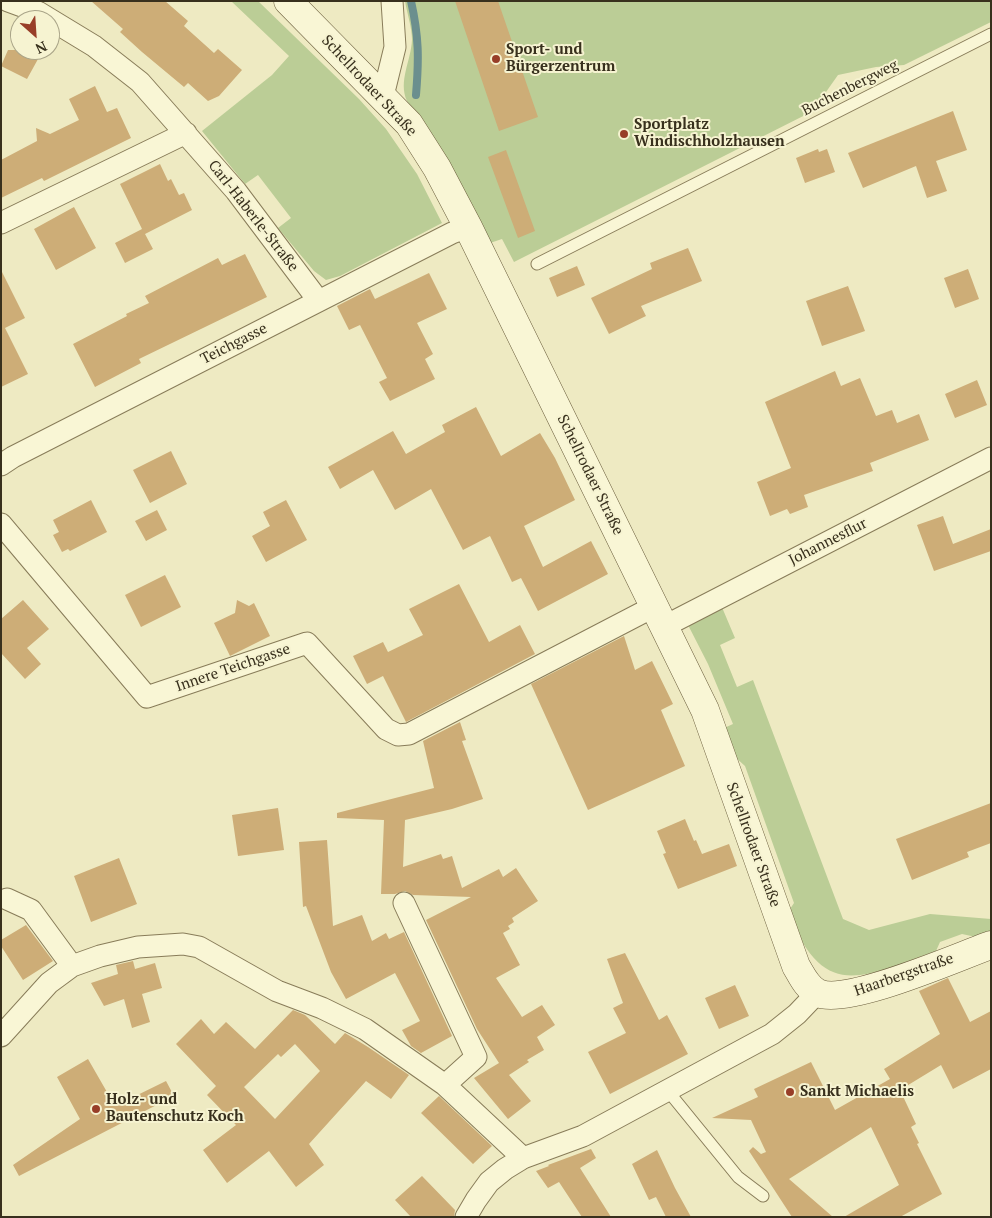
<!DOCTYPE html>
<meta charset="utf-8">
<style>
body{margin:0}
#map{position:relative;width:992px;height:1218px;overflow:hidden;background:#eeeac2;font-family:"PT Serif",serif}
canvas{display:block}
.frame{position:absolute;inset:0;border:2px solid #38301d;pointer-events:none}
.north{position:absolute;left:10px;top:10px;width:50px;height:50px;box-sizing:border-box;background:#f6f3d1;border:1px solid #aaa589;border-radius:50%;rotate:154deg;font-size:14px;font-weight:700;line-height:20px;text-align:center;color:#38301d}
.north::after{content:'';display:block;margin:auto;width:18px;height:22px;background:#983e28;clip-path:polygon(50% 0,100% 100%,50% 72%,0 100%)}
</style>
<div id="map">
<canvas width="992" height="1218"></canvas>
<div class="frame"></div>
<div class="north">N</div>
</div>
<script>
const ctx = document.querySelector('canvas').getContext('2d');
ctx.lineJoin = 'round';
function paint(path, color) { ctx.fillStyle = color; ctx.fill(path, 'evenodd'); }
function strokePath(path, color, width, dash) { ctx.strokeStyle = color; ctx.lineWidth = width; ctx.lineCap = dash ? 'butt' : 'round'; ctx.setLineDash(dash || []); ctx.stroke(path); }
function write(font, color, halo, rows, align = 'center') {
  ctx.font = font + ' "PT Serif",serif'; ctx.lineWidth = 4; ctx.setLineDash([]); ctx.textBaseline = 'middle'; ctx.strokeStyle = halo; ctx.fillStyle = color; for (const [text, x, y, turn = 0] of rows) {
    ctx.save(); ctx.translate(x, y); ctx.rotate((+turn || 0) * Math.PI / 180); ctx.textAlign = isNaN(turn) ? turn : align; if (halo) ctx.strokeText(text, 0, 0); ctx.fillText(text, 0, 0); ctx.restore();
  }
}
paint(new Path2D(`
 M 231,1 L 258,1 L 359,99 L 386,129 L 417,174 L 442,223 L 340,276 L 326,280 L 314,271 L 278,228 L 291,218 L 258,175 L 245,184 L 202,131 L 272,75 L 289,56 Z
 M 405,1 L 991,1 L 991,22 L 904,65 L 876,67 L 838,75 L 826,92 L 829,103 L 514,262 L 502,239 L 487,244 L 438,146 L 407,101 C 398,81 411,61 412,40 C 412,28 407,13 405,1 Z
 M 721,605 L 735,638 L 720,645 L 737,687 L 753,680 L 843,919 L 869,930 L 930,914 L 991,919 L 991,931 L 976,937 L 962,934 L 940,942 L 936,951 C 862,977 824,1003 788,912 L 794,903 L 745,766 L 734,756 L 722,729 L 733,724 L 708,664 L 687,623 Z`), '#bbcd96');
strokePath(new Path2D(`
 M 411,1 C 419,37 419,59 416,95`), '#6b8f8e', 8);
paint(new Path2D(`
 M 91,1 L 165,1 L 188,21 L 184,26 L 214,53 L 218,49 L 242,70 L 219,96 L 208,101 L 188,83 L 184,87 L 142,52 L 120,32 L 123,29 Z
 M 455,1 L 498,1 L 538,117 L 499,131 Z
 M 8,50 L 43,50 L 27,79 L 1,66 Z
 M 95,86 L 107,112 L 117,108 L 131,138 L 44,181 L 42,178 L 1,198 L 1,160 L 37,141 L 36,128 L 50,134 L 79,120 L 69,99 Z
 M 953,111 L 967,150 L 936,161 L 947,191 L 927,198 L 916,166 L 863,188 L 848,153 Z
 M 818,149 L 819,152 L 827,149 L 835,172 L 805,183 L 796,158 Z
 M 506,150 L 535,231 L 518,238 L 488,157 Z
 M 160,164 L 168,181 L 171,179 L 179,195 L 184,193 L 192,210 L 145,234 L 153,249 L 125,263 L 115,243 L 142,229 L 120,184 Z
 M 74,207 L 96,248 L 56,270 L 34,229 Z
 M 688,248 L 702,281 L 641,306 L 646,316 L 609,334 L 591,298 L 652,269 L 650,263 Z
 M 245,254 L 267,297 L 139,359 L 141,363 L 95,387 L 73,344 L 127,316 L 126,314 L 149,303 L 145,296 L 218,258 L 222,265 Z
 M 577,266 L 585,285 L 557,297 L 549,278 Z
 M 968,269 L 979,299 L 955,308 L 944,278 Z
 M 1,270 L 25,318 L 5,328 L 28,374 L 1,387 Z
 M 429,273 L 447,309 L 417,323 L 433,354 L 425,359 L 435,379 L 390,401 L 379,382 L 387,378 L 360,325 L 349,330 L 337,306 L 370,289 L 375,299 Z
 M 848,286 L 865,331 L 822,346 L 806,301 Z
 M 835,371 L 841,386 L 860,378 L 876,416 L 892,410 L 897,423 L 919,414 L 929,440 L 870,463 L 873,471 L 804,495 L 808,507 L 790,514 L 787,509 L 770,516 L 757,482 L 791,468 L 765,402 Z
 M 977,380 L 987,405 L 955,418 L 945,394 Z
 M 476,407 L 501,456 L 540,433 L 555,458 L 575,500 L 524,526 L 543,567 L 591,541 L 608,574 L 538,611 L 521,578 L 512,582 L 490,536 L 463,550 L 431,489 L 395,510 L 373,470 L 340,489 L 328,467 L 393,431 L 406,454 L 445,432 L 442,425 Z
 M 171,451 L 187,484 L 150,503 L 133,470 Z
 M 91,500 L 107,532 L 70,551 L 68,549 L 62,552 L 53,535 L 59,532 L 53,520 Z
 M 286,500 L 307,540 L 266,562 L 252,536 L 270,526 L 263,512 Z
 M 157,510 L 167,530 L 146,541 L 135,521 Z
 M 943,516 L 953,544 L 991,529 L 991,551 L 934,571 L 917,525 Z
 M 165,575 L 181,607 L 141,627 L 125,595 Z
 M 459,584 L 489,642 L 520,625 L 535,654 L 406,722 L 383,676 L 367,684 L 353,656 L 383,642 L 388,652 L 423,635 L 409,609 Z
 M 23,600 L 49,629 L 27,648 L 41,664 L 25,679 L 1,653 L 1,619 Z
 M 237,600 L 249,606 L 254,603 L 270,636 L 230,656 L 214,623 L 235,613 Z
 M 624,636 L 635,670 L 652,661 L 673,704 L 661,710 L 685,766 L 588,810 L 531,684 Z
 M 460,722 L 466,740 L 462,741 L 483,799 L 452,809 L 405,820 L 403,867 L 441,854 L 443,859 L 452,856 L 462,888 L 499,869 L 503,877 L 516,868 L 538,901 L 512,918 L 514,922 L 508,926 L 510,929 L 503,933 L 520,965 L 496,978 L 522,1017 L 542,1005 L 555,1025 L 537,1037 L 544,1050 L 527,1060 L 529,1062 L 509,1075 L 531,1101 L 508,1119 L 474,1078 L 499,1063 L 477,1029 L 426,920 L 471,897 L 413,895 L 405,891 L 395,894 L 381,894 L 384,820 L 337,818 L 337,813 L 434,788 L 423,741 Z
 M 991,803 L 991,843 L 967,852 L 969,857 L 912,880 L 896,839 Z
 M 278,808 L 284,850 L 238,856 L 232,815 Z
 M 685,819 L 694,841 L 696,840 L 702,854 L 729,844 L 737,866 L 678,889 L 663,854 L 666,853 L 657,831 Z
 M 327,840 L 333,926 L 362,915 L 372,941 L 386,933 L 389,939 L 404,932 L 452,1036 L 421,1053 L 411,1046 L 402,1030 L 420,1021 L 395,973 L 346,999 L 331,972 L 306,906 L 303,907 L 299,842 Z
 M 119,858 L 137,904 L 91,922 L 74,876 Z
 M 26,925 L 53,961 L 23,980 L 1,946 L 1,940 Z
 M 625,953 L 659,1020 L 667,1015 L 688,1054 L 610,1094 L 588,1052 L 626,1033 L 613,1008 L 623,1003 L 607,959 Z
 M 133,961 L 135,969 L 155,963 L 162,988 L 142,994 L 150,1022 L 132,1028 L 124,999 L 104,1006 L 91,983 L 118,974 L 116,965 Z
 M 948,978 L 970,1022 L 991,1011 L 991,1069 L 953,1089 L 941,1065 L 900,1090 L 916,1124 L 911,1127 L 919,1143 L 917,1144 L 942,1194 L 900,1217 L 844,1217 L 899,1185 L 871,1127 L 789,1179 L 833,1217 L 792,1217 L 749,1151 L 753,1147 L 761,1154 L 766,1152 L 751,1120 L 712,1118 L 758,1097 L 754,1089 L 811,1062 L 835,1110 L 890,1079 L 884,1069 L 940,1034 L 919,991 Z
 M 735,985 L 749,1016 L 719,1029 L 705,998 Z
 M 293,1010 L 305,1015 L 335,1044 L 345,1033 L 368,1047 L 409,1075 L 391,1099 L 366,1081 L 309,1144 L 324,1165 L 296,1187 L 269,1151 L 227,1183 L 203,1150 L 236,1125 L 207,1095 L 216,1086 L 176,1044 L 201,1019 L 214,1034 L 226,1022 L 255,1049 ZM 295,1044 L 320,1071 L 275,1119 L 244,1087 L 278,1054 L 281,1057 Z
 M 88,1059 L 115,1106 L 166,1081 L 174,1096 L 19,1176 L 13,1165 L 80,1119 L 57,1077 Z
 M 439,1096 L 492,1146 L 473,1164 L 421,1113 Z
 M 591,1149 L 596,1158 L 580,1168 L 611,1217 L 582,1217 L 559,1182 L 548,1188 L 536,1171 L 549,1166 L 548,1165 Z
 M 657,1150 L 675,1188 L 691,1217 L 666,1217 L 656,1197 L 649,1200 L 632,1164 Z
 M 422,1176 L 455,1210 L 454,1217 L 411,1217 L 395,1200 Z`), '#cdad77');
const lane = new Path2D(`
 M 537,264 L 991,34
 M 668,1091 L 738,1177 L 763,1196`);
const street = new Path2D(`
 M 8,1 L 38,12 L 94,46 L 140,82 L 236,191 L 318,300
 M 383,96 L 395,47 L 392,1
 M 1,223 L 186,133
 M 1,465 L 13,457 L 452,233 L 468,227
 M 1,524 L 147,697 L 307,643 L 386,729 L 398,735 L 409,734 L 655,606
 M 665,626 L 991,458
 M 7,899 L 31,910 L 72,966
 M 404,903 L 476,1057 L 445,1085
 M 1,1036 L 49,983 L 72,966 L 100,956 L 138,947 L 183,944 L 199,947 L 277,991 L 322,1008 L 365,1029 L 445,1085 L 523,1158
 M 466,1217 L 476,1200 L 489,1182 L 505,1169 L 523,1158 L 583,1136 L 772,1034 L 797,1014 L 817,993`);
const secondary = new Path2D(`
 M 288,1 L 409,124 L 437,168 L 468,227 L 705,710 L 796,966 C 802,976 807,988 818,993 C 847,1006 957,957 991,945`);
strokePath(lane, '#887c59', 13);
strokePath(street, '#887c59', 23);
strokePath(secondary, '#6a5d3c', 29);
strokePath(lane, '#f9f6d5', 11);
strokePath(street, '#f9f6d5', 21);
strokePath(secondary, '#f9f6d5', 28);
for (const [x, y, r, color] of [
 [496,59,5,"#983e28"],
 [624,134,5,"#983e28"],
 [790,1092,5,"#983e28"],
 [96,1109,5,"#983e28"]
]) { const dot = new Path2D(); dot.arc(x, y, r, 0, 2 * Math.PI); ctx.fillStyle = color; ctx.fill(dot); strokePath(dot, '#f6f3d1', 2); }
write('bold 15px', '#38301d', '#f6f3d1', [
 ["Sport- und",506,50],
 ["Bürgerzentrum",506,67],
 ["Sportplatz",634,125],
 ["Windischholzhausen",634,142],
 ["Sankt Michaelis",800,1092],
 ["Holz- und",106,1100],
 ["Bautenschutz Koch",106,1117]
], 'left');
write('15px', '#38301d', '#f6f3d1', [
 ["Schellrodaer Straße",369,86,47],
 ["Buchenbergweg",850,88,-27],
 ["Carl-Haberle-Straße",253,216,52],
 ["Teichgasse",234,344,-27],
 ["Schellrodaer Straße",590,475,64],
 ["Johannesflur",828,542,-27],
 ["Innere Teichgasse",233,668,-19],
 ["Schellrodaer Straße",753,845,70],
 ["Haarbergstraße",904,975,-19]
]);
</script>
